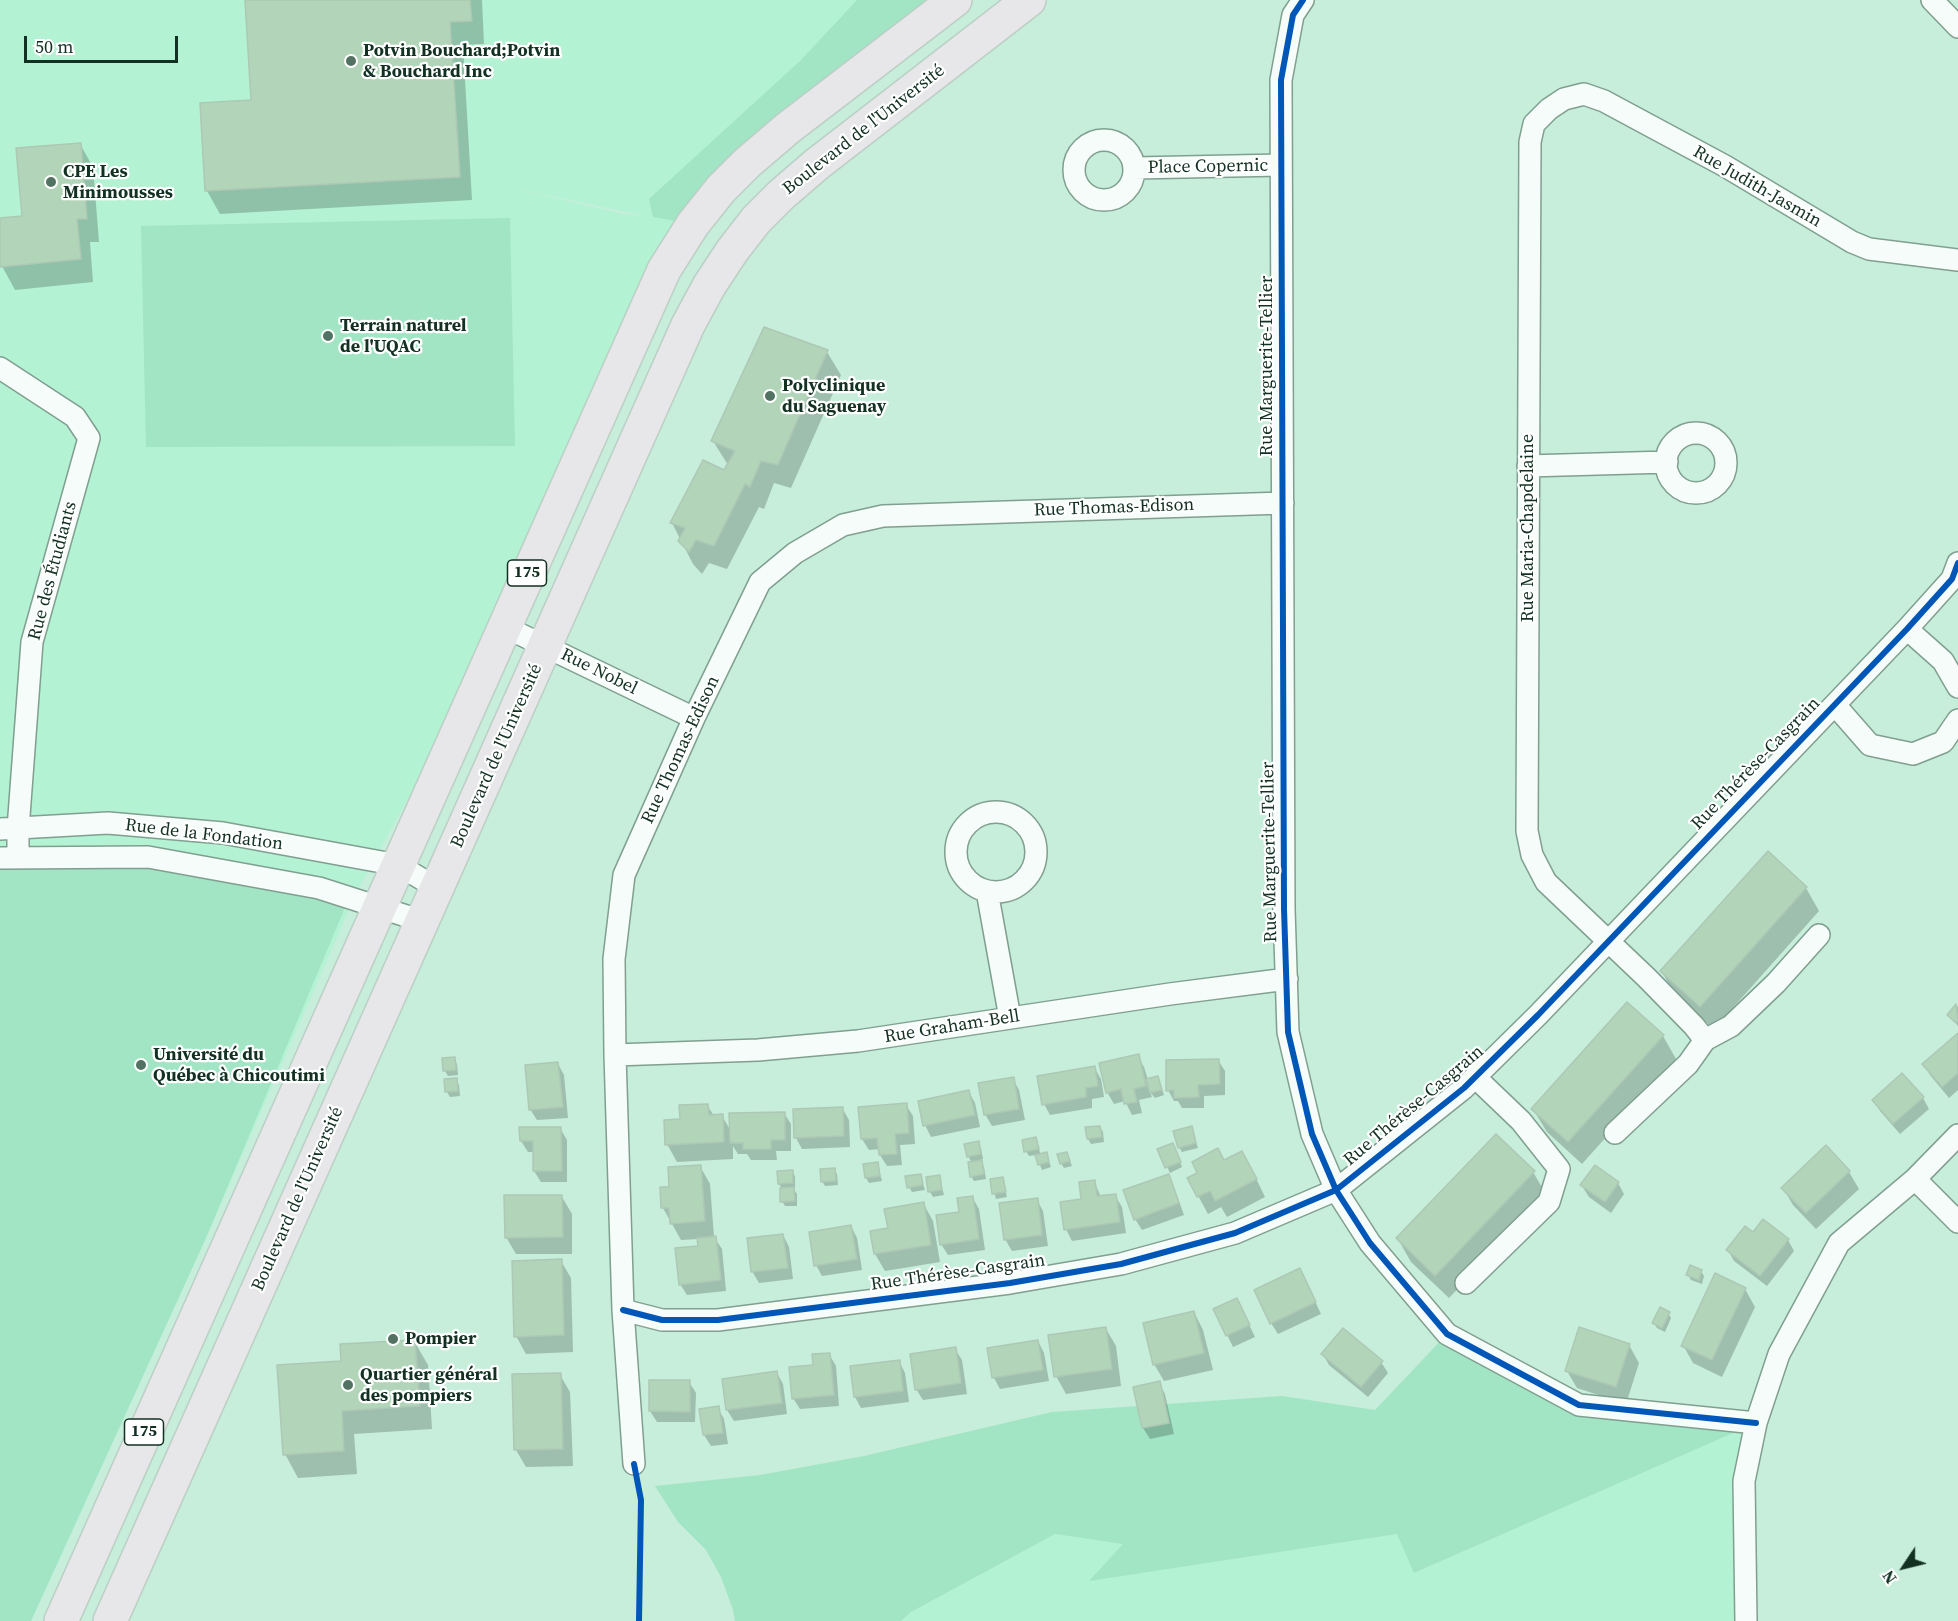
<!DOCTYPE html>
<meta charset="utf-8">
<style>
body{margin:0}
#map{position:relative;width:1958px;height:1621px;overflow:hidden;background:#c6eeda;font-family:"Source Serif 4",serif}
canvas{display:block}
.north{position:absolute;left:1874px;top:1537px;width:60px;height:60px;-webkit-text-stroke:4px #fff;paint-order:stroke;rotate:235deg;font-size:16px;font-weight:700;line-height:24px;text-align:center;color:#133123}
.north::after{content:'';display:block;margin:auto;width:21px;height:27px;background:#133123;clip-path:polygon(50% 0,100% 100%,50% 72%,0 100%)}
.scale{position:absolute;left:24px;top:36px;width:154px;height:27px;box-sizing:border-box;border:3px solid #133123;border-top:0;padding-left:8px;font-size:18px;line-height:21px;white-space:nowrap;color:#133123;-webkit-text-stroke:4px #fff;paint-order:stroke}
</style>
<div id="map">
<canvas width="1958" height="1621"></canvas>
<div class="north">N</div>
<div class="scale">50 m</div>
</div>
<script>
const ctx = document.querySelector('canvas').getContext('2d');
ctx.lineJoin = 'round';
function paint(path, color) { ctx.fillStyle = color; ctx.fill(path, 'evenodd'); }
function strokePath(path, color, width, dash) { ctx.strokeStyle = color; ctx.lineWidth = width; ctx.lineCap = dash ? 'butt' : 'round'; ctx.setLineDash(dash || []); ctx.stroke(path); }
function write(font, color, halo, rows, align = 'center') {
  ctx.font = font + ' "Source Serif 4",serif'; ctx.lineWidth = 4.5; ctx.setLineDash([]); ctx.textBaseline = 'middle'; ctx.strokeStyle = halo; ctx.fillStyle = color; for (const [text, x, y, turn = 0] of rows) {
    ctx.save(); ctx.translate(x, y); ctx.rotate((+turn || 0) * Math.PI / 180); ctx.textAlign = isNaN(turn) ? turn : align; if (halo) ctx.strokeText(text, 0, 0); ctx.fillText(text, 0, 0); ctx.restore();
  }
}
paint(new Path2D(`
 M 0,0 L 857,0 L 800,61 L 693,224 L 503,626 L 357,891 L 206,1238 L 31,1621 L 0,1621 ZM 502,186 L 646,216 L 624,214 Z
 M 1756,1423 L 1753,1621 L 901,1621 L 911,1612 L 1055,1534 L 1123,1544 L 1091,1580 L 1398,1534 L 1415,1573 Z`), '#b3f2d2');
paint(new Path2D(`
 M 857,0 L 955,0 L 693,224 L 653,217 L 649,199 L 800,61 Z
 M 510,218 L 515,446 L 146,447 L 141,226 Z
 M 0,857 L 148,857 L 349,898 L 206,1238 L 31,1621 L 0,1621 Z
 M 1447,1334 L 1579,1405 L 1756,1423 L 1414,1573 L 1397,1534 L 1089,1581 L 1123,1544 L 1055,1534 L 911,1612 L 901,1621 L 735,1621 L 733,1610 L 721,1577 L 706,1550 L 678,1522 L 655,1486 L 760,1475 L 864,1456 L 1052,1412 L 1282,1396 L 1375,1410 Z`), '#a1e5c4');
paint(new Path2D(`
 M 246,0 L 482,0 L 484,44 L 463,45 L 472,200 L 220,214 L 207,191 L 252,101 Z
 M 80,144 L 93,167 L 99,242 L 90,242 L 93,282 L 15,290 L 2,266 L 0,220 L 23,217 Z
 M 827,352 L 841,375 L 791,488 L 774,483 L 764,509 L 759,507 L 727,569 L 709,563 L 702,574 L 693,564 L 672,523 L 725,472 L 728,465 L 713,441 Z
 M 1768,853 L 1806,888 L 1819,911 L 1714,1029 L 1675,995 L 1662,972 Z
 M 1957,1006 L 1958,1007 L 1958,1026 L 1949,1015 Z
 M 1958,1035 L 1958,1090 L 1949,1098 L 1930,1075 L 1924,1064 Z
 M 1663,1036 L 1676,1059 L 1582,1164 L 1547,1132 L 1533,1109 Z
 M 1138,1056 L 1144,1067 L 1148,1080 L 1158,1078 L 1164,1095 L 1155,1098 L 1150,1092 L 1152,1097 L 1139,1100 L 1142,1113 L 1132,1115 L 1125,1101 L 1114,1104 L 1107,1092 Z
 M 454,1059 L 457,1064 L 458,1075 L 448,1076 L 445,1071 Z
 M 1218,1060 L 1225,1071 L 1225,1095 L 1204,1096 L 1204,1108 L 1182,1108 L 1178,1101 L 1174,1101 L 1168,1090 Z
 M 558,1064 L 564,1075 L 568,1118 L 537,1120 L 530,1109 Z
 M 1094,1067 L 1101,1079 L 1104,1097 L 1092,1099 L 1092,1108 L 1050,1115 L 1044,1104 Z
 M 1013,1079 L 1019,1090 L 1025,1120 L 992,1126 L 985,1114 Z
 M 456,1080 L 459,1085 L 460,1096 L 450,1097 L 447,1092 L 446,1081 Z
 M 969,1092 L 975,1103 L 980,1127 L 931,1137 L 925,1125 Z
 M 1923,1098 L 1929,1109 L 1900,1134 L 1880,1111 L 1873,1100 Z
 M 707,1105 L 714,1116 L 722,1116 L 731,1131 L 784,1113 L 791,1124 L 791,1151 L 776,1151 L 777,1160 L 751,1160 L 747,1154 L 738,1154 L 733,1146 L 733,1159 L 677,1162 L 667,1144 L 681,1121 Z
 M 906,1105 L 913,1116 L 915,1144 L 900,1145 L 902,1165 L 887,1166 L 880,1155 L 880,1149 L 869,1150 L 862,1139 L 860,1108 Z
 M 842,1108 L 849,1120 L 850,1147 L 802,1149 L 796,1138 Z
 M 1100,1127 L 1103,1132 L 1104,1142 L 1091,1144 L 1088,1139 Z
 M 1191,1127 L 1198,1148 L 1182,1152 L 1179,1147 Z
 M 560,1128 L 567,1140 L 567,1182 L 541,1182 L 534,1171 L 534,1152 L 528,1152 L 521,1141 L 521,1129 Z
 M 1035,1139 L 1041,1155 L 1046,1154 L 1051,1167 L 1042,1170 L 1036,1155 L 1029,1156 L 1026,1151 Z
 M 978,1143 L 981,1148 L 983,1159 L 980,1160 L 984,1167 L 986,1179 L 974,1181 L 971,1176 L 972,1163 L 968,1156 Z
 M 1175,1149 L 1182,1167 L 1170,1173 L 1159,1150 Z
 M 1067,1153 L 1072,1166 L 1064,1168 L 1061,1163 Z
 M 1225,1161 L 1252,1170 L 1265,1197 L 1227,1217 L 1221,1207 L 1208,1214 L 1189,1179 Z
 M 877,1163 L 882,1181 L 869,1183 L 866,1178 Z
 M 700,1166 L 710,1184 L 714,1237 L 722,1249 L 726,1291 L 687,1295 L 680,1284 L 700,1247 L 699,1239 L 681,1240 L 663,1208 L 671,1188 Z
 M 834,1169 L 837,1174 L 838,1185 L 825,1186 L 822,1181 Z
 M 792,1171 L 795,1176 L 795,1188 L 793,1188 L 797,1194 L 797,1206 L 785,1206 L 782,1201 L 781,1187 L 779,1184 Z
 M 1533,1172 L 1547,1196 L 1449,1298 L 1411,1262 L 1398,1239 Z
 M 1849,1172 L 1859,1189 L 1816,1229 L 1793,1205 L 1783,1188 Z
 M 920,1175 L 925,1190 L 912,1192 L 909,1187 Z
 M 1168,1176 L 1174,1187 L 1184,1215 L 1142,1230 L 1135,1219 Z
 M 939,1177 L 944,1195 L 933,1197 L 930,1192 Z
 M 1002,1178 L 1007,1197 L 996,1199 L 991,1180 Z
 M 1094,1181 L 1101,1197 L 1115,1196 L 1122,1207 L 1126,1233 L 1072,1241 L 1066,1229 Z
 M 1618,1183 L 1624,1194 L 1611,1213 L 1589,1197 L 1582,1186 Z
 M 562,1197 L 572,1214 L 572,1254 L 516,1254 L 506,1237 Z
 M 972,1197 L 979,1209 L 985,1250 L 948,1255 L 941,1244 Z
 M 1037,1200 L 1043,1211 L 1048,1246 L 1012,1251 L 1005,1239 Z
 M 923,1203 L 933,1221 L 940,1262 L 885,1271 L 875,1254 L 872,1233 L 889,1230 Z
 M 851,1226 L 857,1238 L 862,1270 L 822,1276 L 816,1265 Z
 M 783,1235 L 789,1247 L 793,1279 L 759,1283 L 752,1271 Z
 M 1753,1235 L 1788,1240 L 1794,1251 L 1767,1286 L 1734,1261 L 1728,1250 Z
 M 561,1261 L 571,1278 L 573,1352 L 526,1354 L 516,1336 Z
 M 1701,1271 L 1704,1276 L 1702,1284 L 1691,1280 L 1688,1275 Z
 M 1306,1282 L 1321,1314 L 1278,1334 L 1271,1323 Z
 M 1745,1289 L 1755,1307 L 1722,1377 L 1693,1363 L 1683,1345 Z
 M 1237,1300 L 1255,1337 L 1233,1347 L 1215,1310 Z
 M 1194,1312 L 1203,1330 L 1213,1370 L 1164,1381 L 1154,1364 Z
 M 1668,1313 L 1671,1318 L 1665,1332 L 1657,1328 L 1654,1323 Z
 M 1106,1329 L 1116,1346 L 1121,1386 L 1066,1394 L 1056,1376 Z
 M 414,1341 L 428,1365 L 432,1429 L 354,1434 L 357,1474 L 298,1478 L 285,1454 L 343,1362 Z
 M 1038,1341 L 1044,1353 L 1049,1381 L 1000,1389 L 994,1378 L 989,1349 Z
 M 1629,1345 L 1639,1363 L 1626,1404 L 1577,1388 L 1567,1371 Z
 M 955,1349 L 962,1360 L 967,1394 L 923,1400 L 916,1389 Z
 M 829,1354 L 836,1366 L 839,1406 L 800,1409 L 793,1398 Z
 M 1323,1354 L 1381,1362 L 1388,1373 L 1368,1397 L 1329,1365 Z
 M 899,1361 L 905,1373 L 909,1402 L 861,1408 L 855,1397 Z
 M 777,1373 L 783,1384 L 787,1414 L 734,1421 L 727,1410 L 723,1380 Z
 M 560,1375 L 570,1392 L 573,1466 L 526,1467 L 516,1450 Z
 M 689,1382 L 696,1393 L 695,1422 L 657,1422 L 650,1411 Z
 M 1159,1383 L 1165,1394 L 1174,1434 L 1150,1439 L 1143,1428 L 1135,1388 Z
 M 718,1408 L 724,1419 L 728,1444 L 711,1446 L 704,1435 L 701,1411 Z`), '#0003');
const building = new Path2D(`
 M 245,0 L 470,0 L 472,21 L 450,22 L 460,177 L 205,191 L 200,103 L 251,100 Z
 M 81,143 L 87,219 L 77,219 L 81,259 L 0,267 L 0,218 L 22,216 L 16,148 Z
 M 764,327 L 828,350 L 778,465 L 761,461 L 750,487 L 745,484 L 714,546 L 696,540 L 689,552 L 678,541 L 685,528 L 670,523 L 703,460 L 724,470 L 735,451 L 711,441 Z
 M 1768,851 L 1807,887 L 1700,1007 L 1660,971 Z
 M 1627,1002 L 1664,1035 L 1568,1142 L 1531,1109 Z
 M 1956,1004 L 1958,1021 L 1956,1023 L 1947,1015 Z
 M 1958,1033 L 1958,1073 L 1942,1087 L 1922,1064 Z
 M 1139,1054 L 1146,1086 L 1134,1089 L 1137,1102 L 1124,1104 L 1121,1089 L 1106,1093 L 1099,1063 Z
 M 455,1057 L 456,1070 L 443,1071 L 442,1058 Z
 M 1219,1059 L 1220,1084 L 1198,1085 L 1199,1097 L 1174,1098 L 1174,1090 L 1166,1091 L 1166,1060 Z
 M 558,1062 L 563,1107 L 529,1110 L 525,1065 Z
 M 1095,1066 L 1098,1086 L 1086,1088 L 1086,1097 L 1042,1105 L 1037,1076 Z
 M 1902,1073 L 1924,1097 L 1893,1124 L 1872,1100 Z
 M 1158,1076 L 1162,1090 L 1150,1093 L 1146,1079 Z
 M 1014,1077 L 1019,1109 L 984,1115 L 978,1083 Z
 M 457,1078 L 458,1091 L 445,1092 L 444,1079 Z
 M 969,1090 L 975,1115 L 923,1126 L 918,1101 Z
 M 907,1103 L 909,1133 L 895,1134 L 897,1154 L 879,1155 L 877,1138 L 861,1139 L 858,1107 Z
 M 708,1104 L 709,1115 L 723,1114 L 724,1142 L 665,1145 L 664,1120 L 680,1119 L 679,1105 Z
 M 843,1107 L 844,1136 L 794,1138 L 793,1109 Z
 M 785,1112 L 785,1140 L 771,1140 L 771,1149 L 743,1149 L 743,1143 L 730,1143 L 729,1113 Z
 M 1100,1126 L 1102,1137 L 1087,1139 L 1085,1127 Z
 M 1192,1126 L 1196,1143 L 1178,1148 L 1173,1131 Z
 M 519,1127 L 561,1127 L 562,1171 L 533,1171 L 533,1141 L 520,1141 Z
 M 1496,1134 L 1535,1171 L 1435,1276 L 1396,1238 Z
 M 1036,1137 L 1039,1149 L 1024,1152 L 1022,1140 Z
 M 979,1141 L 981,1154 L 967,1157 L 964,1144 Z
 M 1173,1143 L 1181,1162 L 1165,1168 L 1157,1149 Z
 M 1826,1145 L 1850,1171 L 1806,1213 L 1781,1188 Z
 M 1218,1148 L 1224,1160 L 1242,1151 L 1257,1179 L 1215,1201 L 1210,1191 L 1197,1197 L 1187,1178 L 1197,1173 L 1192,1162 Z
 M 1047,1152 L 1049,1162 L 1038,1165 L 1035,1155 Z
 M 1067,1152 L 1070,1161 L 1060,1164 L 1057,1154 Z
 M 982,1160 L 984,1174 L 970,1177 L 968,1162 Z
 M 878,1162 L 880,1176 L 865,1178 L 863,1164 Z
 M 701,1165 L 705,1221 L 670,1224 L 669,1208 L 661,1208 L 660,1187 L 669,1187 L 668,1167 Z
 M 1595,1165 L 1619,1182 L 1605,1202 L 1580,1185 Z
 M 835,1168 L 836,1181 L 821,1182 L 820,1169 Z
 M 793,1170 L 793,1183 L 778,1184 L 777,1171 Z
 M 921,1174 L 923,1185 L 907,1188 L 905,1176 Z
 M 1169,1174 L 1179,1203 L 1134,1220 L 1123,1190 Z
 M 940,1175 L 942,1190 L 928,1192 L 926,1177 Z
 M 1003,1177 L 1006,1192 L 992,1194 L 990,1179 Z
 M 1095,1180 L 1097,1196 L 1116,1194 L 1120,1222 L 1064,1230 L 1060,1202 L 1081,1199 L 1079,1182 Z
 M 794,1187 L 795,1201 L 780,1202 L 780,1188 Z
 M 504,1195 L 562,1195 L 563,1237 L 505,1238 Z
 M 973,1196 L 979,1239 L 940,1245 L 936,1215 L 959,1212 L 957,1198 Z
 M 1038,1198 L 1042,1235 L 1004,1240 L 999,1203 Z
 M 924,1202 L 931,1245 L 874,1254 L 870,1231 L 888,1228 L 884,1209 Z
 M 1763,1219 L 1789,1239 L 1760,1276 L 1726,1250 L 1745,1226 L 1753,1232 Z
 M 851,1225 L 857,1259 L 814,1266 L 809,1232 Z
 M 783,1234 L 788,1268 L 751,1272 L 747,1238 Z
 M 716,1236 L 721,1280 L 679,1285 L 675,1248 L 698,1246 L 697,1238 Z
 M 562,1259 L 564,1335 L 514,1337 L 512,1261 Z
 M 1690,1265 L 1702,1270 L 1699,1280 L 1686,1275 Z
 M 1300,1268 L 1316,1302 L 1270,1324 L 1254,1290 Z
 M 1715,1273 L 1746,1288 L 1712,1360 L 1681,1346 Z
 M 1237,1298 L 1250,1325 L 1226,1336 L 1213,1309 Z
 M 1660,1307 L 1670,1312 L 1662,1328 L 1652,1323 Z
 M 1194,1311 L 1204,1353 L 1153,1365 L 1143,1323 Z
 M 1106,1327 L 1112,1369 L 1054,1377 L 1048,1335 Z
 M 1579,1327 L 1630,1344 L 1616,1387 L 1565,1371 Z
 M 1343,1328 L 1383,1361 L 1361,1387 L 1321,1354 Z
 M 415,1340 L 420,1406 L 342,1411 L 344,1451 L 283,1455 L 277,1365 L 341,1361 L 340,1344 Z
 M 1038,1340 L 1043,1370 L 992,1378 L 987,1348 Z
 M 956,1347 L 961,1383 L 915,1390 L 910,1354 Z
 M 830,1353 L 834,1395 L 792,1399 L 789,1367 L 813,1365 L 812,1354 Z
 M 900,1360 L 903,1391 L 854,1397 L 850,1366 Z
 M 777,1371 L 782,1403 L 726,1410 L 722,1379 Z
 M 561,1373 L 563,1449 L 514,1450 L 512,1374 Z
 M 649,1380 L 690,1380 L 690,1412 L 649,1411 Z
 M 1160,1381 L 1169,1423 L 1142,1428 L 1133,1387 Z
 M 719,1406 L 723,1433 L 703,1435 L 699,1409 Z`);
paint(building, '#b2d4b9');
strokePath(building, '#adc8b5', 1.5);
const minor = new Path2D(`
 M 1303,0 L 1293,15 L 1281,80 L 1284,909 L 1288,1032 L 1312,1134 L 1336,1190 L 1370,1243 L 1447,1334 L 1579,1405 L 1756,1423
 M 1932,0 L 1958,27
 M1074 170a30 30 0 1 1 60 0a30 30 0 1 1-60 0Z
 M 1135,168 L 1281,165
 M 0,368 L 75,417 L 89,438 L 32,642 L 18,829 L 18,857
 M1666 463a30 30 0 1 1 60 0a30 30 0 1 1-60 0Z
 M 1528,466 L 1667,462
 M 503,626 L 694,718
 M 1907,629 L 1943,661 L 1958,687
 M 1835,705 L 1870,745 L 1913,754 L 1943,742 L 1958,720
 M956 852a40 40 0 1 1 80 0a40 40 0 1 1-80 0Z
 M 0,829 L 108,823 L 223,833 L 398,865 L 437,888
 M 0,858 L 148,857 L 319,888 L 422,921
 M 987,891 L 1010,1018
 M 1705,1040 L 1731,1026 L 1776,983 L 1819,935
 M 615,1055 L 758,1050 L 858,1041 L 1170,994 L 1287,979
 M 1615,1133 L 1688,1064 L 1705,1040 L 1694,1026 L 1647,978 L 1546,882 L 1532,855 L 1527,831 L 1530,142 L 1534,124 L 1549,109 L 1564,99 L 1584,94 L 1604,101 L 1725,166 L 1852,242 L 1869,249 L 1958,260
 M 1915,1179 L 1958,1222
 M 1466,1283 L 1549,1202 L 1559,1169 L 1521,1121 L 1475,1077
 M 623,1310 L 662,1320 L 718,1320 L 1010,1283 L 1121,1264 L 1235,1233 L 1336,1190 L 1464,1088 L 1538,1015 L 1907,629 L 1952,579 L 1958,563
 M 634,1464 L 623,1310 L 615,1055 L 614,959 L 624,875 L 694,718 L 760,582 L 795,553 L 843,525 L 883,516 L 1283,503
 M 1746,1621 L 1744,1481 L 1756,1423 L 1779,1354 L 1839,1243 L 1915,1179 L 1958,1135`);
const primary = new Path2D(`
 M 61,1621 L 664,270 L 693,224 L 721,189 L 747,163 L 788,128 L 955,0
 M 110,1621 L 688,325 L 709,286 L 732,251 L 756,220 L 781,195 L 817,164 L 1029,0`);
strokePath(minor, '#809f90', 24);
strokePath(primary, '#bbcfc5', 36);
strokePath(minor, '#f6fcf9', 21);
strokePath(primary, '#e7e6e8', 33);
strokePath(new Path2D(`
 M 1303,0 L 1293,15 L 1281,80 L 1284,909 L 1288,1032 L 1312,1134 L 1336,1190 L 1370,1243 L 1447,1334 L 1579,1405 L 1756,1423
 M 623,1310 L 662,1320 L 718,1320 L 1010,1283 L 1121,1264 L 1235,1233 L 1336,1190 L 1464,1088 L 1538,1015 L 1907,629 L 1952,579 L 1958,563
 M 634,1464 L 641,1500 L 639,1621`), '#0057b8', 6);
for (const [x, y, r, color] of [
 [351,61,6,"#527363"],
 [51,182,6,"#527363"],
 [328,336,6,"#527363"],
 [770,396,6,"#527363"],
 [141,1065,6,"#527363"],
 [393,1339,6,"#527363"],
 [348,1385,6,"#527363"]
]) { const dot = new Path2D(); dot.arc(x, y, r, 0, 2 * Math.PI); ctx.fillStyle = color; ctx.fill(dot); strokePath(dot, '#fff', 2); }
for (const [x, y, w] of [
 [527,573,39],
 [144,1432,39]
]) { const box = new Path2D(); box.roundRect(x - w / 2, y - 13, w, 26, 4.5); ctx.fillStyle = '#fff'; ctx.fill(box); strokePath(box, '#133123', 1.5); }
write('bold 16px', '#133123', null, [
 ["175",527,573],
 ["175",144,1432]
]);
write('bold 18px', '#133123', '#fff', [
 ["Potvin Bouchard;Potvin",363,51],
 ["& Bouchard Inc",363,72],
 ["CPE Les",63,172],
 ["Minimousses",63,193],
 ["Terrain naturel",340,326],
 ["de l'UQAC",340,347],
 ["Polyclinique",782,386],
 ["du Saguenay",782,407],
 ["Université du",153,1055],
 ["Québec à Chicoutimi",153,1076],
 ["Pompier",405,1339],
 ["Quartier général",360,1375],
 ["des pompiers",360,1396]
], 'left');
write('18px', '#133123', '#fff', [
 ["Boulevard de l'Université",864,130,-38],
 ["Place Copernic",1208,167,-1],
 ["Rue Judith-Jasmin",1757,187,30],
 ["Rue Marguerite-Tellier",1267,366,-90],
 ["Rue Thomas-Edison",1114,508,-2],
 ["Rue Maria-Chapdelaine",1528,528,-90],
 ["Rue des Étudiants",53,571,-75],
 ["Rue Nobel",599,672,26],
 ["Rue Thomas-Edison",681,750,-65],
 ["Boulevard de l'Université",497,756,-66],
 ["Rue Thérèse-Casgrain",1756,764,-46],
 ["Rue de la Fondation",204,835,7],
 ["Rue Marguerite-Tellier",1270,852,-91],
 ["Rue Graham-Bell",952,1027,-9],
 ["Rue Thérèse-Casgrain",1414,1106,-40],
 ["Boulevard de l'Université",298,1199,-66],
 ["Rue Thérèse-Casgrain",958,1273,-8]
]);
</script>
